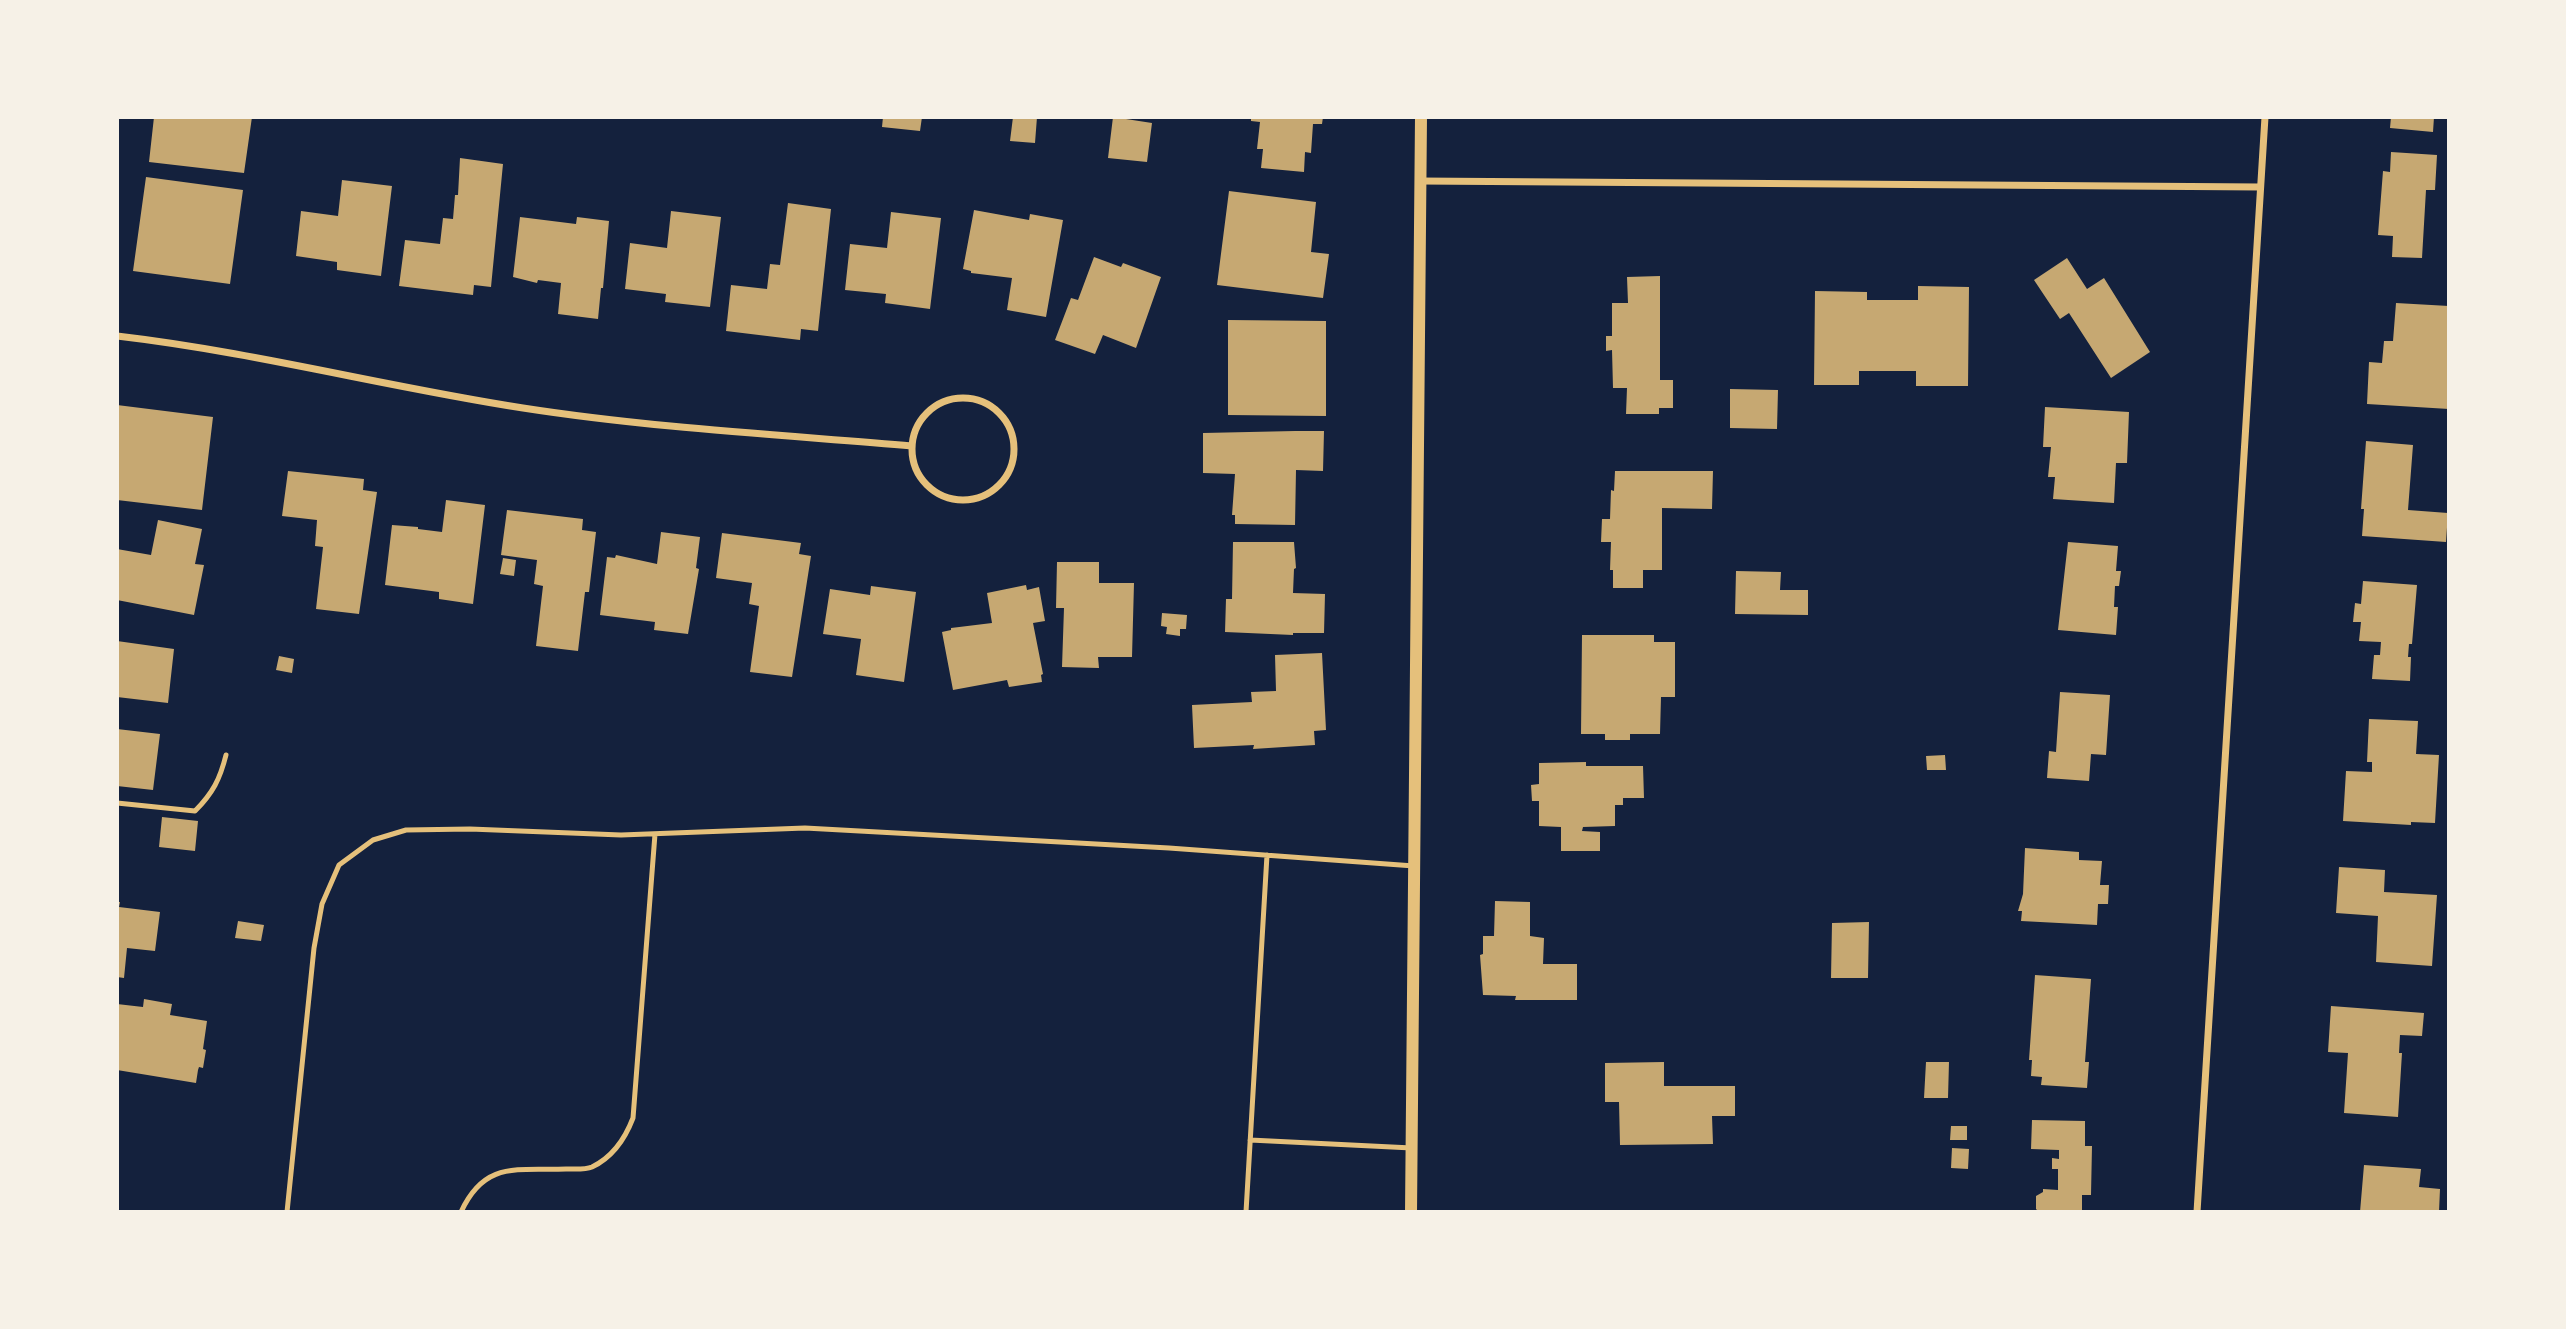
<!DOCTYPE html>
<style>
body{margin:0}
#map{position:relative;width:2566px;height:1329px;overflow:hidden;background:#14213d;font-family:"DejaVu Sans",sans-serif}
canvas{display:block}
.frame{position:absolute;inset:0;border:119px solid #f6f1e7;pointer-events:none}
</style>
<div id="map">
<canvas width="2566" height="1329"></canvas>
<div class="frame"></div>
</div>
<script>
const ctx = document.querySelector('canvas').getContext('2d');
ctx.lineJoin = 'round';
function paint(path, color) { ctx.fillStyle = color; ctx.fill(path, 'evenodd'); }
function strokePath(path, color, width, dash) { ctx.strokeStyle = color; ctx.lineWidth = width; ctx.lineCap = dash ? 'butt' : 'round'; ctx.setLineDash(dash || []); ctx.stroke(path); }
paint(new Path2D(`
 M 154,117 L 252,117 L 244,173 L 149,162 Z
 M 883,117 L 922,117 L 920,131 L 882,127 Z
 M 1013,117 L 1037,117 L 1035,143 L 1010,141 Z
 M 1113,117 L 1152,123 L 1147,162 L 1108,158 Z
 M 1251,117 L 1323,117 L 1322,124 L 1313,124 L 1311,153 L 1305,152 L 1304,172 L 1261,168 L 1263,149 L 1257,149 L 1260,122 L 1251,121 Z
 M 2391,117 L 2434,117 L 2433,132 L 2390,128 Z
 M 2391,152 L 2437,155 L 2435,190 L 2426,190 L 2422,258 L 2392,257 L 2393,236 L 2378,235 L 2383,171 L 2390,172 Z
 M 460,158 L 503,164 L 491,287 L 474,285 L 473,295 L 399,286 L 405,240 L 440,244 L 443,218 L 453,219 L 455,195 L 458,195 Z
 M 146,177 L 243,190 L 230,284 L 133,271 Z
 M 342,180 L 392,186 L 381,276 L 337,270 L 337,262 L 296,256 L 301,211 L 338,216 Z
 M 1229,191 L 1316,202 L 1311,252 L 1329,254 L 1323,298 L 1217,285 Z
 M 788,203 L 831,209 L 818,331 L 801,329 L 800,340 L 726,331 L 731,285 L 767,289 L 770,264 L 780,265 Z
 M 974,210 L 1029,220 L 1030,214 L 1063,220 L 1046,317 L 1007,310 L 1012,278 L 971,273 L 971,271 L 963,269 Z
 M 671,211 L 721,217 L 710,307 L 665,302 L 666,294 L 625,289 L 630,243 L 667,248 Z
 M 891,212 L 941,218 L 930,309 L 885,303 L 886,294 L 845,290 L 850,244 L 887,248 Z
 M 520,217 L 576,224 L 577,217 L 609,221 L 603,288 L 601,288 L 598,319 L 558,314 L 561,283 L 538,280 L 537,283 L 513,277 Z
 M 1094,257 L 1121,267 L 1123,263 L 1161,277 L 1136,348 L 1103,335 L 1095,354 L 1055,340 L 1071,298 L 1078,300 Z
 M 2067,258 L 2087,289 L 2104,278 L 2150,352 L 2111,378 L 2069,313 L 2060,319 L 2034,280 Z
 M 1660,276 L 1660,380 L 1673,380 L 1673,408 L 1659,408 L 1659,414 L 1626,414 L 1627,388 L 1613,388 L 1612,350 L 1606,351 L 1606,336 L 1612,336 L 1612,303 L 1628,303 L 1627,277 Z
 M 1918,286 L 1969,287 L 1968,386 L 1916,386 L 1916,371 L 1859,371 L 1859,385 L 1814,385 L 1815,291 L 1867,292 L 1867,300 L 1918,300 Z
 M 2396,303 L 2449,306 L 2449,409 L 2367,404 L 2369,362 L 2382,363 L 2384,341 L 2393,341 Z
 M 1228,320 L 1326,321 L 1326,416 L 1228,415 Z
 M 1730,389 L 1778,390 L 1777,429 L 1730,428 Z
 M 117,405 L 213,417 L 202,510 L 117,500 Z
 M 2045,407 L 2129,412 L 2127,463 L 2116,463 L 2114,503 L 2053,499 L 2055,477 L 2048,477 L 2051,447 L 2043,447 Z
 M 1295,431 L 1324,431 L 1323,471 L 1296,470 L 1295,525 L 1235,524 L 1235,515 L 1232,515 L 1235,474 L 1203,473 L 1203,433 Z
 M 2366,441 L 2413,445 L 2408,510 L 2448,513 L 2446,542 L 2362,536 L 2364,509 L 2361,509 Z
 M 288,471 L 364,479 L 363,490 L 377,492 L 359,614 L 316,609 L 323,547 L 315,546 L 317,520 L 282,516 Z
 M 1615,471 L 1713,471 L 1712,509 L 1662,508 L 1662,570 L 1643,570 L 1643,588 L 1613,588 L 1613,570 L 1610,570 L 1611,542 L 1601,542 L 1602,519 L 1610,519 L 1611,490 L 1614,491 Z
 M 446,500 L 485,505 L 473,604 L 439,599 L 439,592 L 385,585 L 392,525 L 418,527 L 418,529 L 442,532 Z
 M 507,510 L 583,519 L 582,530 L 596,532 L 589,592 L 585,592 L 578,651 L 536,646 L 543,586 L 534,584 L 537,560 L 501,555 Z
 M 158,520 L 202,529 L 195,564 L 204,565 L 194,615 L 117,600 L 117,549 L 151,555 Z
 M 661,532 L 700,537 L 696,568 L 699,569 L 688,634 L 654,630 L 655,622 L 600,615 L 607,557 L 615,558 L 616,555 L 657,564 Z
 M 722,533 L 801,543 L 799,554 L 811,556 L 792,677 L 750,672 L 759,606 L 749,604 L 752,583 L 716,578 Z
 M 1233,542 L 1294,542 L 1296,568 L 1294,569 L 1293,593 L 1325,594 L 1324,633 L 1293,633 L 1293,635 L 1225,632 L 1226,599 L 1232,599 Z
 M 2068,542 L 2118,546 L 2116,571 L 2121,571 L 2119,586 L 2115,586 L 2114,607 L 2118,607 L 2116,635 L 2058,630 Z
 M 503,558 L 516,560 L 514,576 L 500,574 Z
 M 1057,562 L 1099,562 L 1099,583 L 1134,583 L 1132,657 L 1098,657 L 1099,668 L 1062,667 L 1064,608 L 1056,608 Z
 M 1736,571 L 1781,572 L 1780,590 L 1808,590 L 1808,615 L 1735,614 Z
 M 2363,581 L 2417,585 L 2412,644 L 2409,644 L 2408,657 L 2411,657 L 2410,681 L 2372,679 L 2374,655 L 2380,655 L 2381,642 L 2359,641 L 2361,622 L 2353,622 L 2355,603 L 2361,604 Z
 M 1026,585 L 1027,590 L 1039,587 L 1045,621 L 1033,623 L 1043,674 L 1041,675 L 1042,682 L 1009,687 L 1007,680 L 953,690 L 942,632 L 951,630 L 951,628 L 992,623 L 987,593 Z
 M 871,586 L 916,592 L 904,682 L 856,675 L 861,639 L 823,634 L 830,589 L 870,595 Z
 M 1162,613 L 1187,615 L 1186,629 L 1180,629 L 1180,636 L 1166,634 L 1167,627 L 1161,626 Z
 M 1582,635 L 1654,635 L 1654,642 L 1675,642 L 1675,697 L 1661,697 L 1660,734 L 1630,734 L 1630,740 L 1605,740 L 1605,734 L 1581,734 Z
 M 117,641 L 174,649 L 168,703 L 117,697 Z
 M 1322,653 L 1326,730 L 1314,731 L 1315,745 L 1253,749 L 1254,745 L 1194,748 L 1192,705 L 1252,702 L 1251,692 L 1276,691 L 1275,655 Z
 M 279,656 L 294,659 L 292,673 L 276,670 Z
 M 2060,692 L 2110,695 L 2106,755 L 2091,754 L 2089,781 L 2047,778 L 2049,751 L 2056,752 Z
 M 2369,719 L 2418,721 L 2416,754 L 2439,755 L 2435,823 L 2411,822 L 2411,825 L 2343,821 L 2346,771 L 2372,772 L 2372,762 L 2367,762 Z
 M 117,729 L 160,734 L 153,790 L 117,786 Z
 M 1945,755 L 1946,770 L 1927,770 L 1926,756 Z
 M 1586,762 L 1586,766 L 1643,766 L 1644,798 L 1623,798 L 1623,805 L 1615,805 L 1615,826 L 1583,827 L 1582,831 L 1600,832 L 1600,851 L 1561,851 L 1561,827 L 1539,826 L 1539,801 L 1532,801 L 1531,785 L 1539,784 L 1539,763 Z
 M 162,817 L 198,821 L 195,851 L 159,847 Z
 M 2025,848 L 2079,852 L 2079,860 L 2102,861 L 2100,885 L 2109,885 L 2108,904 L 2098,904 L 2097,925 L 2021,921 L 2022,911 L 2018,911 L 2023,894 Z
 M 2339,867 L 2385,870 L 2384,892 L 2437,895 L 2432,966 L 2376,962 L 2378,916 L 2336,913 Z
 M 1495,901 L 1530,902 L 1530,936 L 1544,938 L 1543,964 L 1577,964 L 1577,1000 L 1515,1000 L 1516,996 L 1483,995 L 1480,955 L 1483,954 L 1483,936 L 1494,936 Z
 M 117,902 L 120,902 L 119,907 L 160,912 L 155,951 L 127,948 L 124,978 L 117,977 Z
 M 238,921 L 264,925 L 261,941 L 235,938 Z
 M 1869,922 L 1868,978 L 1831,978 L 1832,923 Z
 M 2035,975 L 2091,979 L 2085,1062 L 2089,1062 L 2087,1088 L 2041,1085 L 2042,1077 L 2031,1076 L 2032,1060 L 2029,1060 Z
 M 144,999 L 172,1004 L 170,1015 L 207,1021 L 203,1049 L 206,1050 L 203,1068 L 199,1067 L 198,1070 L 196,1083 L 117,1070 L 117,1004 L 143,1007 Z
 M 2331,1006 L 2424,1013 L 2422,1036 L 2400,1035 L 2399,1053 L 2402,1053 L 2398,1117 L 2344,1113 L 2348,1053 L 2328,1052 Z
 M 1664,1062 L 1664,1086 L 1735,1086 L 1735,1116 L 1712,1116 L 1713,1144 L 1620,1145 L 1619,1102 L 1605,1102 L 1605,1063 Z
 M 1926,1062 L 1949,1062 L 1948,1098 L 1924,1098 Z
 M 2032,1120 L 2085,1121 L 2085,1146 L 2092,1146 L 2091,1195 L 2082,1195 L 2082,1212 L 2039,1212 L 2036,1209 L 2036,1196 L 2043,1192 L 2043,1189 L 2058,1190 L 2058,1169 L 2052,1169 L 2052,1158 L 2059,1159 L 2059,1150 L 2031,1149 Z
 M 1951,1126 L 1967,1126 L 1967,1140 L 1950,1140 Z
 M 1952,1148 L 1969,1149 L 1968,1169 L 1951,1168 Z
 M 2364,1165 L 2421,1169 L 2419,1187 L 2440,1189 L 2439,1212 L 2360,1212 Z`), '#c6a872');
strokePath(new Path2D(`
 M 117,803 L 195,811 C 213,793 220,779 226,755
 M 1250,1140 L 1412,1148
 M 287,1212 L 314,948 L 322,904 L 339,865 L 373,840 L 406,830 L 470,829 L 621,835 L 805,828 L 1169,848 L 1414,866
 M 461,1212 C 485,1160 518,1171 566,1169 C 574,1169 585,1170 592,1167 C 613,1157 625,1139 633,1118 L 655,834
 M 1246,1212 L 1267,855`), '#e5c07b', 5);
strokePath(new Path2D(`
 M 1420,181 L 2260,187
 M 117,336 C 254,352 387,387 523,408 C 652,428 783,435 912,446
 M912 449a51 51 0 1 1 102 0a51 51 0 1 1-102 0Z
 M 2197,1212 L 2265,117`), '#e5c07b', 7);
strokePath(new Path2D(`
 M 1411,1212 L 1421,117`), '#e5c07b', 12);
</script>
